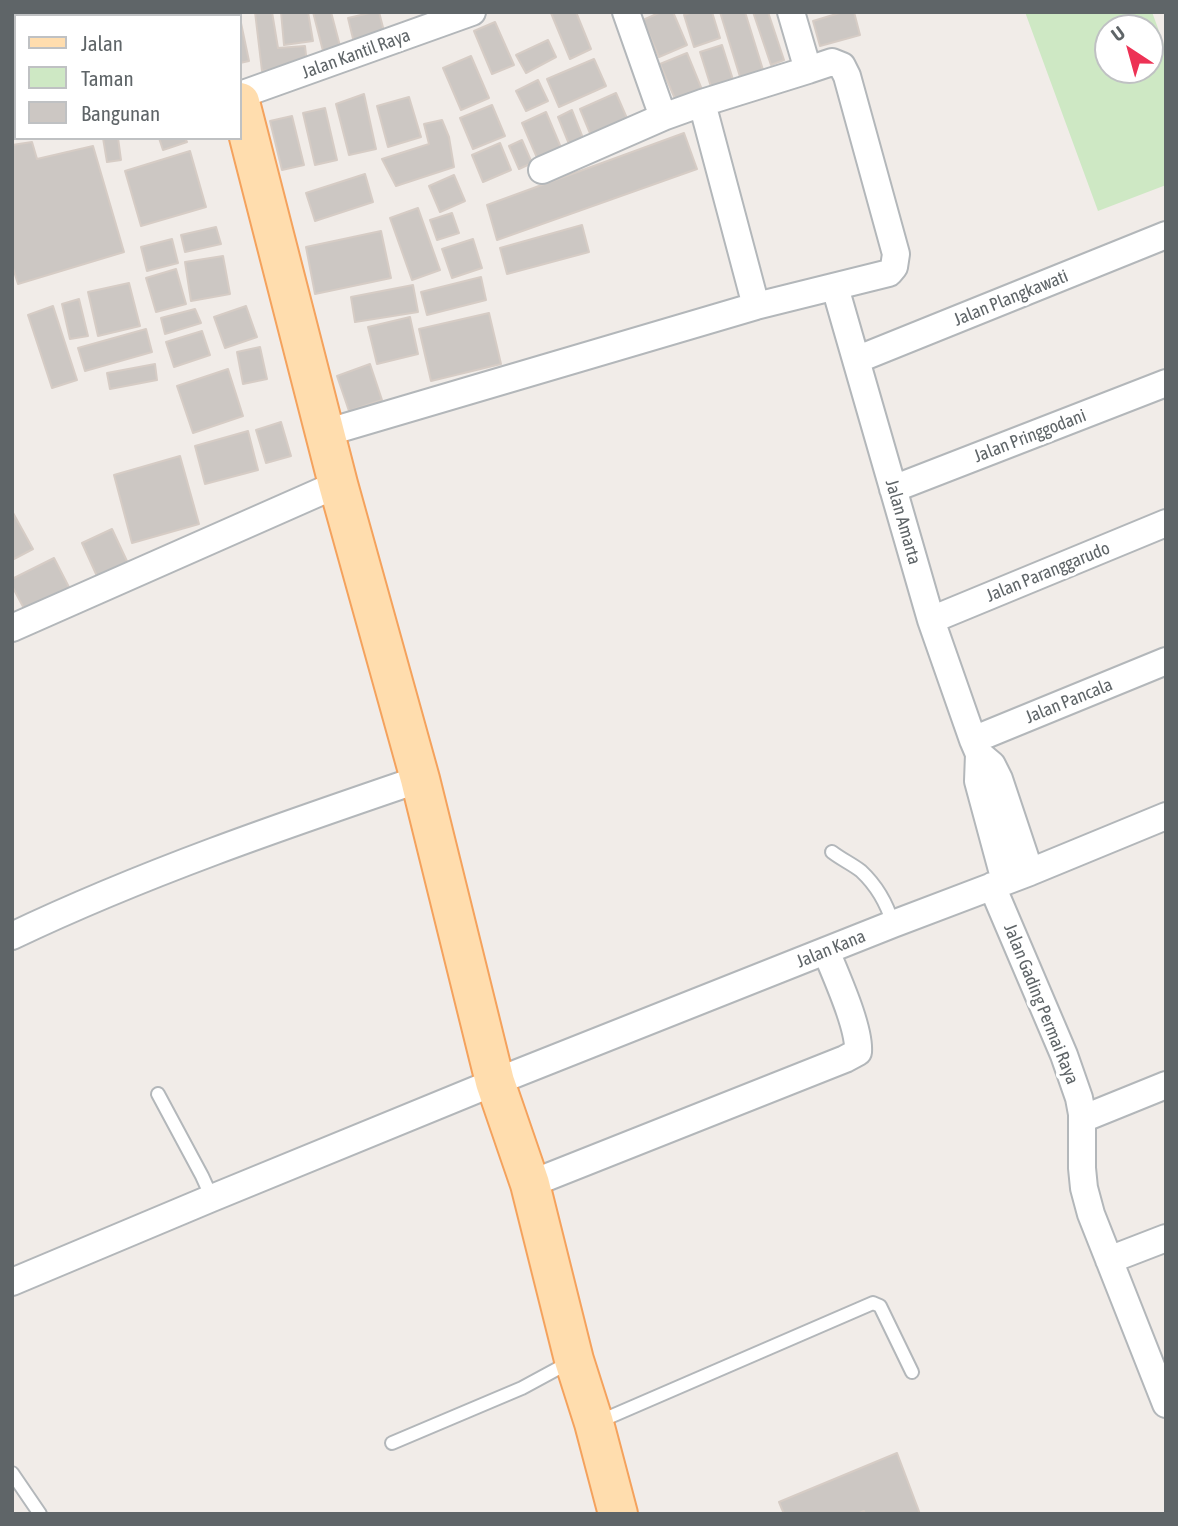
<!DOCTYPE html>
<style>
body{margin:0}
#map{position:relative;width:1178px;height:1526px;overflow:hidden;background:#f1ece8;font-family:"Asap Condensed",sans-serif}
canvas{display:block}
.frame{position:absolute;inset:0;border:14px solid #5f6568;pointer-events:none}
.legend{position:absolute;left:14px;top:14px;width:228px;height:126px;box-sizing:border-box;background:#fff;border:2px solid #bfc1c3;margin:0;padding:9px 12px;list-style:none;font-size:21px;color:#5f6568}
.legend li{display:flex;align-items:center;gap:14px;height:35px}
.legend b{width:35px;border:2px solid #bfc1c3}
.north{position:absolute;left:1094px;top:14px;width:70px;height:70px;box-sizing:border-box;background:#fff;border:2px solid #bfc1c3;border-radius:50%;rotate:324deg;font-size:19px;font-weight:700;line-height:28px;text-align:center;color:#5f6568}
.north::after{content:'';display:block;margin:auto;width:24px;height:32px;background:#ed3255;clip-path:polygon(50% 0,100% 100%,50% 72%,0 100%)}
</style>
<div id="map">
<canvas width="1178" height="1526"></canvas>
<div class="frame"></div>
<ul class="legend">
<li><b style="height:9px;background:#ffddae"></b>Jalan</li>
<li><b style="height:19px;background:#cee8c4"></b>Taman</li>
<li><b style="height:19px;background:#ccc7c3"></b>Bangunan</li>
</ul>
<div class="north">U</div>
</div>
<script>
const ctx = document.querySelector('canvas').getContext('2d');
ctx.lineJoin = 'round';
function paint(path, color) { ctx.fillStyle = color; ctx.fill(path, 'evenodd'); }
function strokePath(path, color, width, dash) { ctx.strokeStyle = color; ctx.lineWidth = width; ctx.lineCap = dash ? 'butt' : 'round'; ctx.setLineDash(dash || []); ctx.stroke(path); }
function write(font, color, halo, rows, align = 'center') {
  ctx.font = font + ' "Asap Condensed",sans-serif'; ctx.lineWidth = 7; ctx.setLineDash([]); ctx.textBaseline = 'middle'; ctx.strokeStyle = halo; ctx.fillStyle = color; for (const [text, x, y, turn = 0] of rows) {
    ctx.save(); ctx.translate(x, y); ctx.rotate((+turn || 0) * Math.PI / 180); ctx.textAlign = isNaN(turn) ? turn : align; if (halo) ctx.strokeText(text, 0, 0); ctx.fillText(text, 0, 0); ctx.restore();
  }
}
paint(new Path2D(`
 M 1025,12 L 1152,12 L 1166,50 L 1166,185 L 1098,211 ZM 1108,28 L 1150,28 L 1150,70 L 1108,70 Z`), '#cee8c4');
const building = new Path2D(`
 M 255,12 L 272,12 L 278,48 L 305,46 L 307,64 L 262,71 Z
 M 281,12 L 308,12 L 313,41 L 284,45 Z
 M 313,12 L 331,12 L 340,46 L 323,51 Z
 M 374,12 L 379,12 L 386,39 L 355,47 L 348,18 Z
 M 552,12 L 576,12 L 591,49 L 570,59 L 551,13 Z
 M 661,12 L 673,12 L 687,45 L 659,57 L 643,20 Z
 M 693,12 L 712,12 L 720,38 L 694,47 L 684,15 Z
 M 720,12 L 745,12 L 764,73 L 741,80 Z
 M 753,12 L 768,12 L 784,60 L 771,65 Z
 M 843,12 L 854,12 L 860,35 L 820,46 L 813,21 Z
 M 495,22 L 514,65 L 492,74 L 474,31 Z
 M 241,23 L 249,61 L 240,63 L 240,24 Z
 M 548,40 L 556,57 L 526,73 L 516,55 Z
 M 722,45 L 735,86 L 713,93 L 700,52 Z
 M 687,53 L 705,97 L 679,108 L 660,64 Z
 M 471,56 L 489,98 L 461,110 L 443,68 Z
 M 594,59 L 606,86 L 559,107 L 547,79 Z
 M 538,80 L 548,101 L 526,111 L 516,91 Z
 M 616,93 L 629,123 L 592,138 L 580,109 Z
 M 364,94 L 376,149 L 349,155 L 336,104 Z
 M 409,97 L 421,137 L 388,147 L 377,106 Z
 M 492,105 L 505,136 L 473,149 L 460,118 Z
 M 325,108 L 337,160 L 315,165 L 303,113 Z
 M 572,110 L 583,138 L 569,144 L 558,117 Z
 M 546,112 L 562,150 L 538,160 L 522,123 Z
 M 292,116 L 304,165 L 282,170 L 270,121 Z
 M 442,120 L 449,137 L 454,167 L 396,186 L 382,159 L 429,144 L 424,124 Z
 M 684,133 L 697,169 L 497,240 L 487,205 Z
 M 103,138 L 118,138 L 121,160 L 107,162 Z
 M 159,138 L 185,138 L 187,142 L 163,150 Z
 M 522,140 L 532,163 L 519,169 L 509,146 Z
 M 32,142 L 37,159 L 93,146 L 124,252 L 18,284 L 12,265 L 12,145 Z
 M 500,143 L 511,170 L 483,182 L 472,155 Z
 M 190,151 L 206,207 L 141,226 L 125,171 Z
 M 365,174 L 373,202 L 315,221 L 306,193 Z
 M 454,175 L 465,201 L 440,212 L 429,186 Z
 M 418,208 L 440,270 L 412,280 L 390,218 Z
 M 452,213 L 459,233 L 437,240 L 430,220 Z
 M 582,225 L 589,252 L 507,274 L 500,248 Z
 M 216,227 L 221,244 L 185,252 L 181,235 Z
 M 381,231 L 391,278 L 315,294 L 306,247 Z
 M 172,239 L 178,263 L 147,271 L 141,247 Z
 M 473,239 L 482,268 L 452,278 L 442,249 Z
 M 223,256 L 230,294 L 191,301 L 185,262 Z
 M 176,269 L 186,304 L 156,312 L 146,278 Z
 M 481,277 L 486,300 L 427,315 L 421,292 Z
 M 129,283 L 140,326 L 98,336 L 88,292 Z
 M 413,285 L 418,312 L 355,322 L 351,297 Z
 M 79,299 L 88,336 L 70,339 L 62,304 Z
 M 53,306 L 77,380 L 52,388 L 28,315 Z
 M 246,306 L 257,337 L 225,348 L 214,317 Z
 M 195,309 L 201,323 L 165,334 L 161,318 Z
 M 489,313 L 501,364 L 431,381 L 419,329 Z
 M 410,317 L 418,354 L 377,364 L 368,327 Z
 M 146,329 L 152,352 L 85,371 L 78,348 Z
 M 202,331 L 210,355 L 174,367 L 166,342 Z
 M 260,347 L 267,379 L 243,384 L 237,352 Z
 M 155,364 L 157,380 L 110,389 L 107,373 Z
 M 370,364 L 382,400 L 349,411 L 337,376 Z
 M 228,369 L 243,416 L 193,433 L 177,386 Z
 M 281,422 L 291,456 L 266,463 L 256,430 Z
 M 248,431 L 258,470 L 205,484 L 195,446 Z
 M 180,456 L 199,524 L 132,543 L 114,475 Z
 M 12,511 L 33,549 L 12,560 Z
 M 112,529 L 132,572 L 101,585 L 82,543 Z
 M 54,558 L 72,593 L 28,616 L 12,586 L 12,579 Z
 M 897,1453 L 920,1514 L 865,1514 L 864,1511 L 857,1514 L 784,1514 L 779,1502 Z`);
paint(building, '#ccc7c3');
strokePath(building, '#d6ccc5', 2);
const lane = new Path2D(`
 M 832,852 C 841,859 852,864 861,871 C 876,885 887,904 893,924
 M 158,1094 L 202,1176 L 212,1198
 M 598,1422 L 873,1303 L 880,1306 L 912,1372
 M 392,1443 L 522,1388 L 570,1362
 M 12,1473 L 40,1514`);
const street = new Path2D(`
 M 16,12 L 17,16
 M 626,12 L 663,117
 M 84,16 L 94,12
 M 12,40 L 16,39
 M 240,95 L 472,12
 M 542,170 L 663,117 L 702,103
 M 835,287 L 931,620 L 973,740 L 979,754 L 992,765 L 999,779 L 1030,872
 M 756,306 L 702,103 L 808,70 L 791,12
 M 856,360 L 1166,235
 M 325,433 L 756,306 L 889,273 L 894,267 L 896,254 L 847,76 L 842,66 L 832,62 L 808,70
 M 893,489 L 1166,383
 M 931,620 L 1166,523
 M 12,628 L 338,484
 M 973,740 L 1166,661
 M 979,754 L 978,781 L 1005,881
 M 992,886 L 1064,1055 L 1079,1098 L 1082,1114 L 1082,1168 L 1084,1188 L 1091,1214 L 1166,1404
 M 12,936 C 144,873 282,826 420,779
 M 1082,1119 L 1166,1085
 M 530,1184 L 845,1059 L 858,1052 C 860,1028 836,976 826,951
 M 1109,1260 L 1166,1238
 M 12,1282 L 212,1198 L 495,1082 L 893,924 L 1030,872 L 1166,816`);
const primary = new Path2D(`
 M 217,12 L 218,16
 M 240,102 L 338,484 L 420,779 L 495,1082 L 530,1184 L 574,1360 L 594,1423 L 618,1514`);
strokePath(lane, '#b3b7ba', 16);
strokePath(street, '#b3b7ba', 30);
strokePath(primary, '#f4a25d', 42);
strokePath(lane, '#fff', 12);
strokePath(street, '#fff', 26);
strokePath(primary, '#ffddae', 38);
write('18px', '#5f6568', '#fff', [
 ["Jalan Kantil Raya",356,54,-20],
 ["Jalan Plangkawati",1011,298,-22],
 ["Jalan Pringgodani",1030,436,-21],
 ["Jalan Amarta",903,522,74],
 ["Jalan Paranggarudo",1048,572,-22],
 ["Jalan Pancala",1069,701,-22],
 ["Jalan Kana",831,949,-22],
 ["Jalan Gading Permai Raya",1041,1004,68]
]);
</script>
